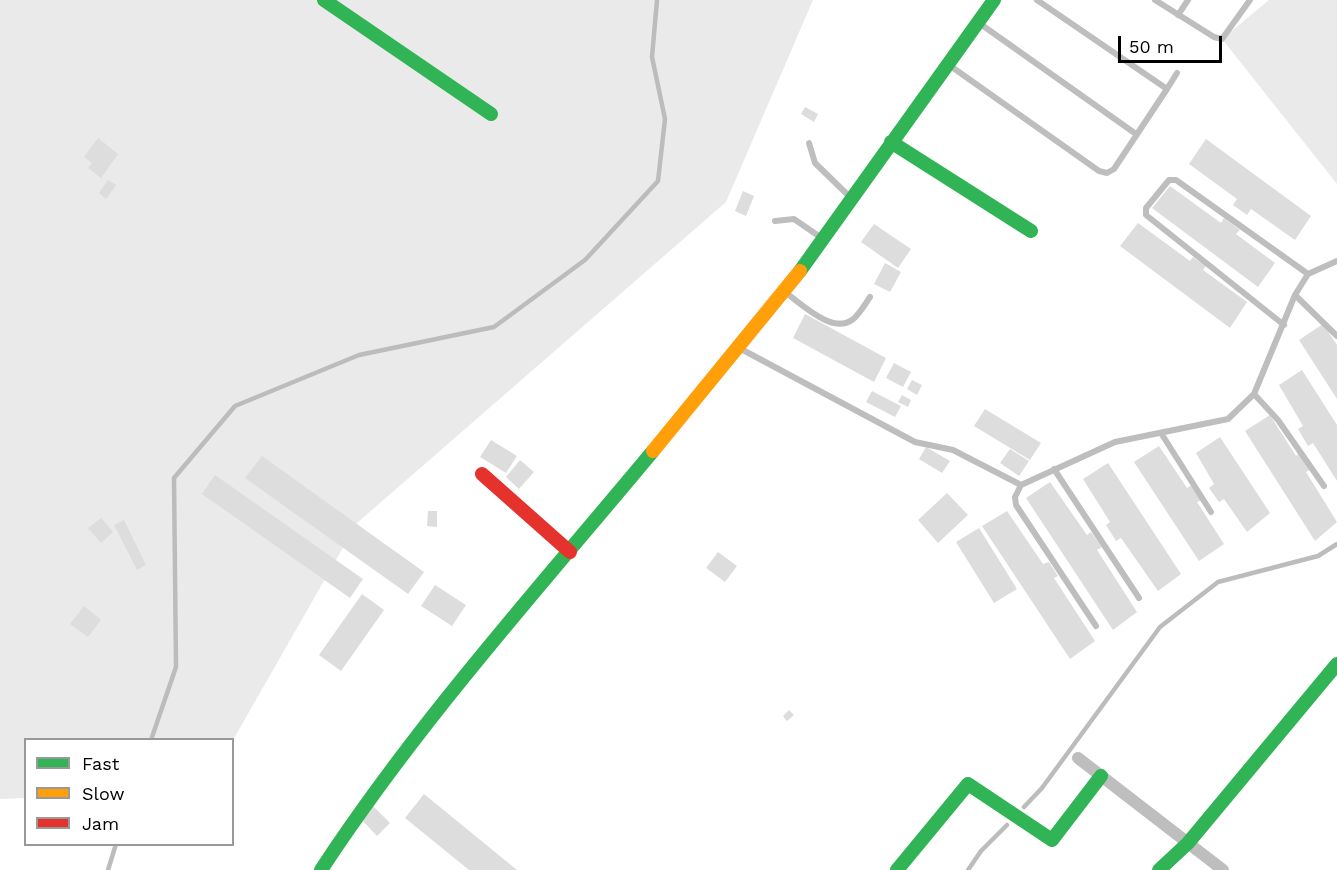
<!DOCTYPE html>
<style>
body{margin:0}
#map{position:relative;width:1337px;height:870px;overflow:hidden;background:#fff;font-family:"Work Sans",sans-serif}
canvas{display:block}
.legend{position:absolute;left:24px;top:738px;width:210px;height:108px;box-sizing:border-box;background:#fff;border:2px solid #999;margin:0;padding:8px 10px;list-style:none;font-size:18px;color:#000}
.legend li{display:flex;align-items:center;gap:12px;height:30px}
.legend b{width:30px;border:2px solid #999}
.scale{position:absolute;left:1118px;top:36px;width:104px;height:27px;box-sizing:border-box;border:3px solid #000;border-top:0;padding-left:8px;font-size:18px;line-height:21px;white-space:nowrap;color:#000;-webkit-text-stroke:4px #fff;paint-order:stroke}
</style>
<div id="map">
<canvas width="1337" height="870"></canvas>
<ul class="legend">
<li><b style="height:8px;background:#30b455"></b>Fast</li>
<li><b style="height:8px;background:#ff9f0a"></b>Slow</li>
<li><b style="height:8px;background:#e5322d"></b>Jam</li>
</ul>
<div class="scale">50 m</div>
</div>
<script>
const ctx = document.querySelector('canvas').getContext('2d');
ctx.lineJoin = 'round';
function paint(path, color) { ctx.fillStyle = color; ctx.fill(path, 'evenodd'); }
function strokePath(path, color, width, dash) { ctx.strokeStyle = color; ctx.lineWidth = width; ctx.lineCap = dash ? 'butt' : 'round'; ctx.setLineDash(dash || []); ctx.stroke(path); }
paint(new Path2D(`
 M 0,0 L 813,0 L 726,202 L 357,523 L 233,740 L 26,740 L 25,798 L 0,799 Z
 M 1269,0 L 1337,0 L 1337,184 L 1222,39 Z`), '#eaeaea');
strokePath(new Path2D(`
 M 151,740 L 176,667 L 174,478 L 235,406 L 359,355 L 494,327 L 585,260 L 658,181 L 665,119 L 652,57 L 657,0
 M 1024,807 L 1042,788 L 1160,627 L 1218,582 L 1318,556 L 1337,544
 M 108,870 L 116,844
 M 968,870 L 981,851 L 1007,825`), '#bcbcbc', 4.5);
paint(new Path2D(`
 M 805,107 L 818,114 L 814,122 L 801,114 Z
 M 98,138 L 118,154 L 101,178 L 88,168 L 92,163 L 84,157 Z
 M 1206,139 L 1311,216 L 1295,240 L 1251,209 L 1247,215 L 1233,205 L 1237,199 L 1189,164 Z
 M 108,180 L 116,185 L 106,199 L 99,193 Z
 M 1170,186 L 1221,223 L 1224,218 L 1240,230 L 1236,234 L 1275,263 L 1258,287 L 1152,208 Z
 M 743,191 L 754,196 L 746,216 L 735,211 Z
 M 1138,223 L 1190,261 L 1193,257 L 1206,266 L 1203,270 L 1247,302 L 1230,328 L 1120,246 Z
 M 874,224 L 911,249 L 898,268 L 861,242 Z
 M 885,263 L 901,272 L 890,292 L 874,284 Z
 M 805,314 L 886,358 L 874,382 L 793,338 Z
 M 1323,324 L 1337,345 L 1337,399 L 1299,340 Z
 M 894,363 L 911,372 L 903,387 L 886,378 Z
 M 1302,370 L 1337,425 L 1337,481 L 1313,443 L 1308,446 L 1298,429 L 1303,426 L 1279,385 Z
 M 912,380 L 922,385 L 917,395 L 907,389 Z
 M 872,391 L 901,406 L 895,417 L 866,402 Z
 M 902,395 L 911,400 L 908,407 L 898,402 Z
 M 985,409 L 1041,443 L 1030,460 L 974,426 Z
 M 1270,415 L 1296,456 L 1300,453 L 1311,469 L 1306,472 L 1337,522 L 1315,541 L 1245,431 Z
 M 1220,437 L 1270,513 L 1247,532 L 1224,499 L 1219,502 L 1209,488 L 1214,484 L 1196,453 Z
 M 491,440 L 517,456 L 506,473 L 480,457 Z
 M 1159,446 L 1187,488 L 1192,485 L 1202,500 L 1197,502 L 1224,544 L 1199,561 L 1134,462 Z
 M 926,447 L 950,461 L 942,473 L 919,459 Z
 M 1010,449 L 1029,461 L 1019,476 L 1000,463 Z
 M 262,456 L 424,572 L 408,594 L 245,478 Z
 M 520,460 L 534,472 L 519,489 L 506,477 Z
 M 1108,463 L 1181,574 L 1158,591 L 1121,538 L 1116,541 L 1106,525 L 1110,522 L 1083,479 Z
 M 215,475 L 363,579 L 350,598 L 202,494 Z
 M 1050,482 L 1087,535 L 1091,532 L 1102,547 L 1097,550 L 1137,612 L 1113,630 L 1026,498 Z
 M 947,493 L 968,515 L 938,543 L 918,520 Z
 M 428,511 L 437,511 L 437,527 L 427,526 Z
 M 1007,511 L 1043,564 L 1049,562 L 1058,576 L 1054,578 L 1095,641 L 1070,659 L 982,526 Z
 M 101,518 L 113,532 L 101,543 L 88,528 Z
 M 124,520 L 146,565 L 137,570 L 114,525 Z
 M 979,528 L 1017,589 L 994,603 L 956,542 Z
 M 718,552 L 737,566 L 725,582 L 706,568 Z
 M 435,585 L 466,605 L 452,626 L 421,606 Z
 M 362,594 L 384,610 L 341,671 L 319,655 Z
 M 84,606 L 101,620 L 88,637 L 70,624 Z
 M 789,710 L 794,715 L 787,721 L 783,716 Z
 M 424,794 L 517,870 L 469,870 L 405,818 Z
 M 373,806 L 390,823 L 377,836 L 360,818 Z`), '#ddd');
strokePath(new Path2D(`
 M 1037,0 L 1167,89 L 1177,73
 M 1155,0 L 1214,37 L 1222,39 L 1250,0
 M 1178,15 L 1188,0
 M 979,23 L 1136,134
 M 949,65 L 1099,171 L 1107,173 L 1114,169 L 1167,89
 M 809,143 L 815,163 L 851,198
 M 775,221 L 794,219 L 823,239
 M 786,293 C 802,304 832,334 852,320 C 859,315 865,304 870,297
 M 1295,295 L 1337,336
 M 1284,325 L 1146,215 L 1146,208 L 1169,180 L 1176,180 L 1308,274
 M 741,349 L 915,442 L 953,450 L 1021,485 L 1115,442 L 1228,419 L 1254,394 L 1295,295 L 1308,274 L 1337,261
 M 1254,394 L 1278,420 L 1324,486
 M 1161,433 L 1211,512
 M 1054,469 L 1139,598
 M 1021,485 L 1015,497 L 1016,505 L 1096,626`), '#bebebe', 6);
strokePath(new Path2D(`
 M 1078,758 L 1223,870`), '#bebebe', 12);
strokePath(new Path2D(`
 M 324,0 L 491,114
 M 891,142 L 1031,231
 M 800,271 L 994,0
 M 321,870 C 419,721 539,588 653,451
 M 897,870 L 968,784 L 1052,840 L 1101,776
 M 1159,870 L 1188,843 L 1337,664`), '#30b455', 14);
strokePath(new Path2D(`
 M 653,451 L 800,271`), '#ff9f0a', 14);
strokePath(new Path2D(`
 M 482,474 L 570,552`), '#e5322d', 14);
</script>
